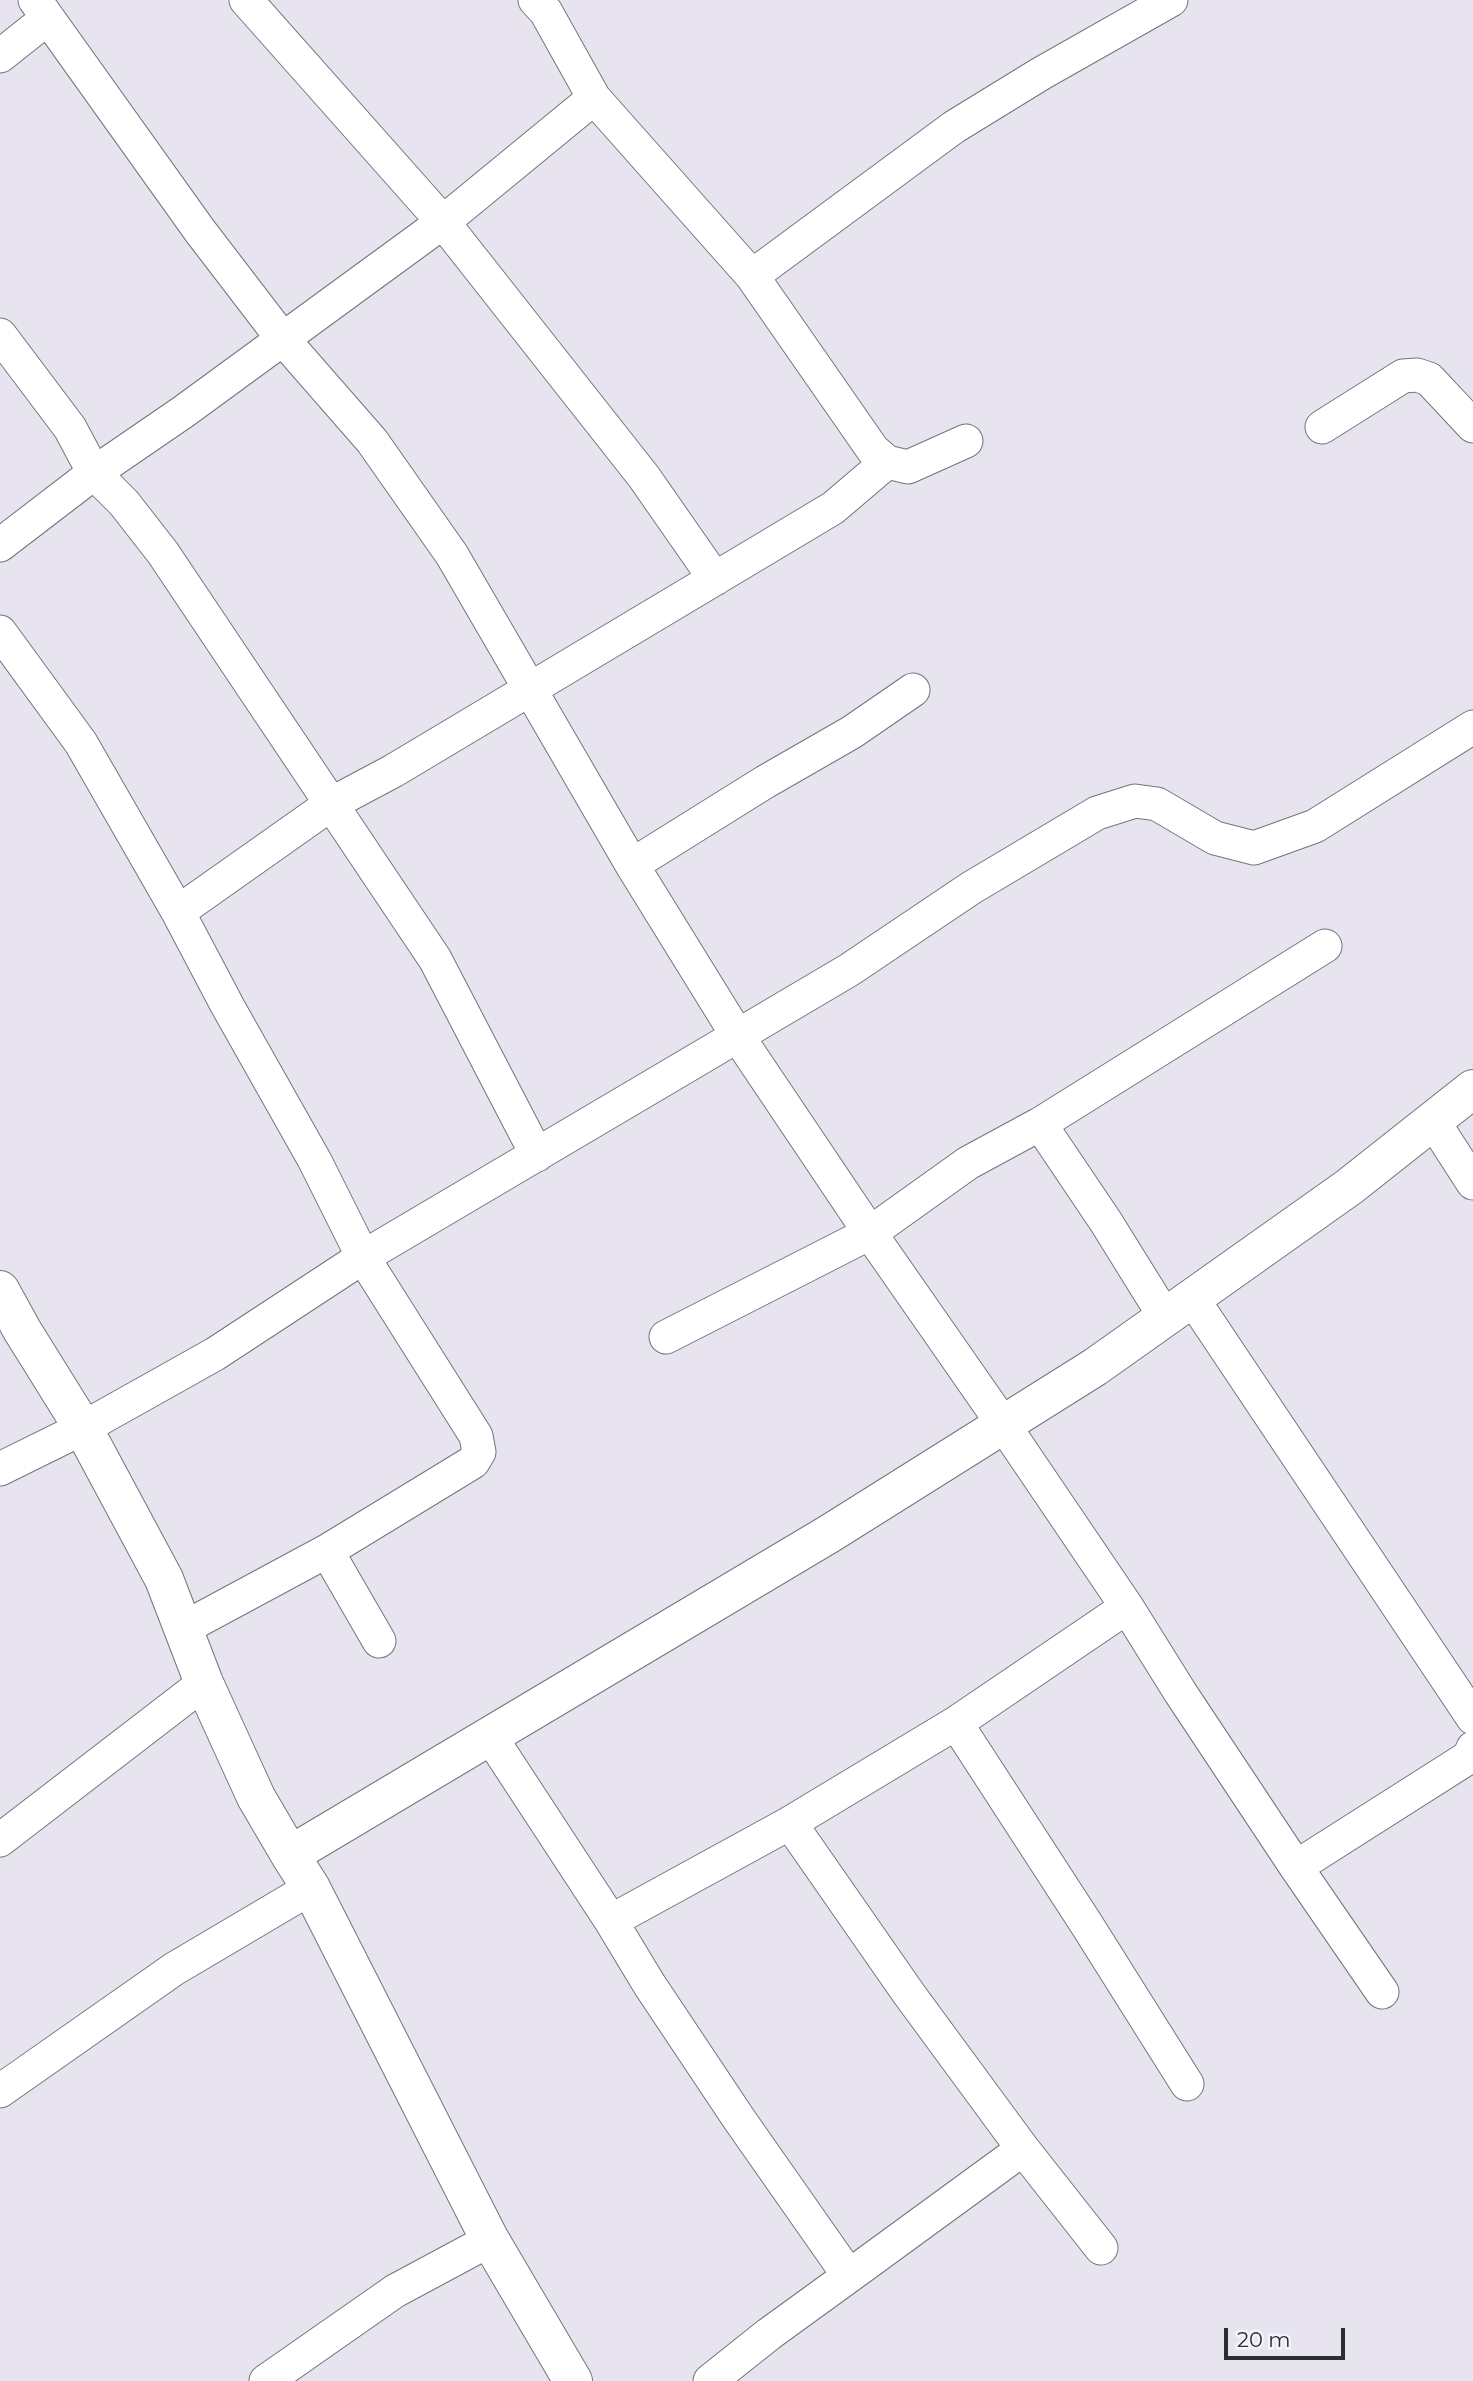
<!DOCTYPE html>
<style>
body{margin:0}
#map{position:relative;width:1473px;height:2381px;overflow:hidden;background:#e7e4ef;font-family:Montserrat,sans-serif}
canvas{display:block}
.scale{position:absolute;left:1224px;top:2328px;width:121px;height:32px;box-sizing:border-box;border:4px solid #2d2c30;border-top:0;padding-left:9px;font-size:21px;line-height:24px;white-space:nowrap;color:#2d2c30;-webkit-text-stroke:5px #f4f2fc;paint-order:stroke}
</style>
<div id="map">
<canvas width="1473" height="2381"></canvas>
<div class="scale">20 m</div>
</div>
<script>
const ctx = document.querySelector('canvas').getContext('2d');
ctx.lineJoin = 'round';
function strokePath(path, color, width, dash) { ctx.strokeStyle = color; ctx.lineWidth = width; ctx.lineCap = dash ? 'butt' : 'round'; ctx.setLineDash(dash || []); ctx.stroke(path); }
const minor = new Path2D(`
 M 35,0 L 200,231 L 282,338 L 372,441 L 452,555 L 632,865 L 737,1035 L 870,1233 L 1003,1424 L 1127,1607 L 1180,1692 L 1296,1867 L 1382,1992
 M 246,0 L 443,222 L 644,477 L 715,579
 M 535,0 L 546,12 L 594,98 L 752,276 L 873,450 L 887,462 L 908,467 L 966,441
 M 0,56 L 48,18
 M 752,276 L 954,127 L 1042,73 L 1171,0
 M 0,335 L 70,428 L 94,473 L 183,412 L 443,222 L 594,98
 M 1322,427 L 1403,376 L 1417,375 L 1429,379 L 1473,426
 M 0,545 L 94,473 L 124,503 L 163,553 L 435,959 L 537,1155
 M 0,632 L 81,743 L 178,912 L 227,1005 L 315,1161 L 363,1257 L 476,1436 L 479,1452 L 473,1462 L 327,1551 L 184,1628
 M 632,865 L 765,782 L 852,732 L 913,690
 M 178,912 L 331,804 L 393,771 L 833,508 L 887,462
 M 1433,1121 L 1473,1183
 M 1040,1124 L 1325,946
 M 1192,1298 L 1473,1718
 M 666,1337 L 870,1233 L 968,1163 L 1040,1124 L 1106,1222 L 1165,1317
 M 0,1469 L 83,1428 L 215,1354 L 363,1257 L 849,970 L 971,888 L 1097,813 L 1135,801 L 1157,804 L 1215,838 L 1254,848 L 1315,826 L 1473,727
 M 327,1551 L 379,1641
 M 956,1723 L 1087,1925 L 1187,2084
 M 490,1736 L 611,1921 L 649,1984 L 739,2119 L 849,2276 L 769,2334 L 710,2381
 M 790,1823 L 909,1994 L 1023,2149 L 849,2276
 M 0,1840 L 204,1683
 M 1296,1867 L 1469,1757 L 1473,1748
 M 611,1921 L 790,1823 L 956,1723 L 1127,1607
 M 0,2091 L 174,1969 L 311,1888
 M 1023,2149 L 1101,2248
 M 266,2381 L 395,2291 L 490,2240`);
const tertiary = new Path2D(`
 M 0,1290 L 22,1330 L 83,1428 L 164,1579 L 204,1683 L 256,1797 L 290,1855
 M 573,2381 L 490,2240 L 311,1888 L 290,1855 L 829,1534 L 1095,1367 L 1349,1187 L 1473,1089`);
strokePath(minor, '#75737c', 35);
strokePath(tertiary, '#75737c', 40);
strokePath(minor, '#fff', 33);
strokePath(tertiary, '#fff', 38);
</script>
